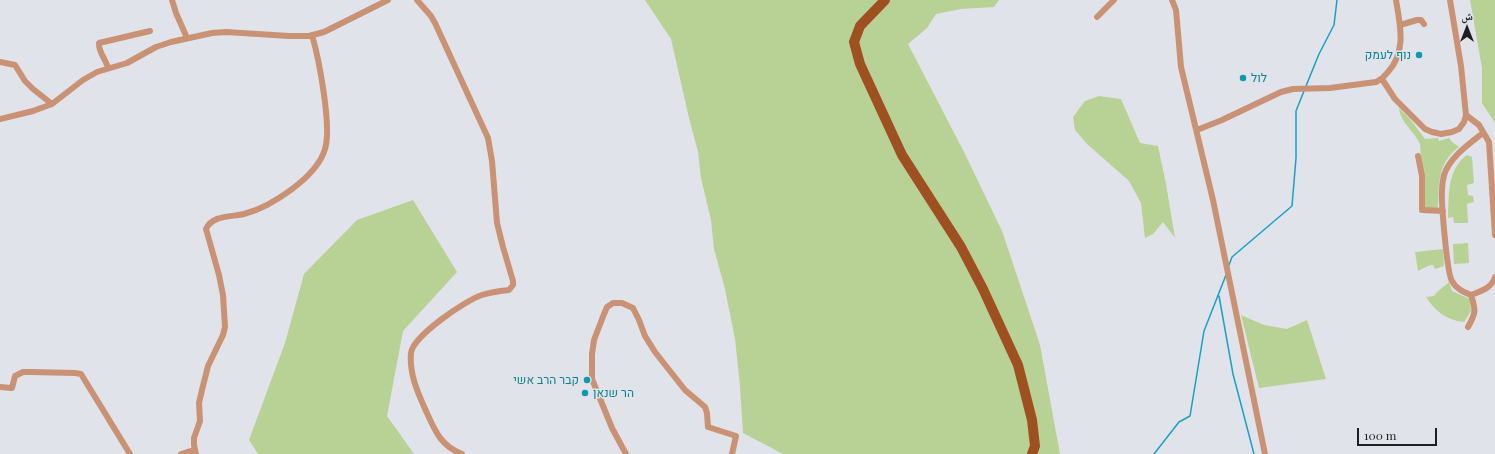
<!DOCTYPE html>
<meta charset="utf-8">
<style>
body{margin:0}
#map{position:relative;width:1495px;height:454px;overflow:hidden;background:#e0e3e9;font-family:"Playfair Display","Noto Naskh Arabic",serif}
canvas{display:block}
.north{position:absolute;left:1447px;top:8px;width:40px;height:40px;-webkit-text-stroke:3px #e0e3e9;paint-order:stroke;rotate:0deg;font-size:11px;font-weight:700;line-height:16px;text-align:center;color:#1e1f22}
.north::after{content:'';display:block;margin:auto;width:14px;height:18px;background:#1e1f22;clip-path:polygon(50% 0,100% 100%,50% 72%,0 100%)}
.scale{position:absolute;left:1357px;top:428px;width:80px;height:18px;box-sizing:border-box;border:2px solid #1e1f22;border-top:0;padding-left:5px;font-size:12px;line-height:14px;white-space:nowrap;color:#1e1f22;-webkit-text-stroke:3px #e0e3e9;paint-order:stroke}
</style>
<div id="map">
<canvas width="1495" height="454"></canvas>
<div class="north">ش</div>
<div class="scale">100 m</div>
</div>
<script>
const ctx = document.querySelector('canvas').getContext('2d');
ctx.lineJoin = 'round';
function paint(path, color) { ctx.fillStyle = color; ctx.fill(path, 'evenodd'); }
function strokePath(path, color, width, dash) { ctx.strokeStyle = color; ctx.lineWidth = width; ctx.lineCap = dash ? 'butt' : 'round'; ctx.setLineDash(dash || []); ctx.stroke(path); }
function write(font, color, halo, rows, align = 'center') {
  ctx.font = font + ' "Playfair Display",Heebo,serif'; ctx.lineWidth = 3; ctx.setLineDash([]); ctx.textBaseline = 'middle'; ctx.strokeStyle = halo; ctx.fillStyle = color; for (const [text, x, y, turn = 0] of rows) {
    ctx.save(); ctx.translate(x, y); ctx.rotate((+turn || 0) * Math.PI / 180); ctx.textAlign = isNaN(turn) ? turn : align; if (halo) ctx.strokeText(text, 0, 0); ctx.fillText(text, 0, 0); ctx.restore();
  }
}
paint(new Path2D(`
 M 645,0 L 999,0 L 994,7 L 961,9 L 936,14 L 927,28 L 908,44 L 964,152 L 1002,231 L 1040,345 L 1060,454 L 783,454 L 743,433 L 740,386 L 735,339 L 725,289 L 714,249 L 711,220 L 701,178 L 698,152 L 689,118 L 671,39 Z
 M 1470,0 L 1495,0 L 1495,123 L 1482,103 L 1482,68 Z
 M 1099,96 L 1121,99 L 1140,143 L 1158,146 L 1166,184 L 1175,238 L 1163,222 L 1153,234 L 1145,238 L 1141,203 L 1129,181 L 1087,144 L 1075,130 L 1073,117 L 1085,101 Z
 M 1399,108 L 1410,119 L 1425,139 L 1438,138 L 1439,141 L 1449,138 L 1452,142 L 1459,147 C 1437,163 1439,184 1438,208 L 1426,208 L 1425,207 L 1420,144 C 1415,132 1400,122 1399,108 Z
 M 1467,155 L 1472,157 L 1474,183 L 1467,185 L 1468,195 L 1473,196 L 1474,202 L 1467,204 L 1468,223 L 1454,223 L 1453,217 L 1448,218 C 1449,196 1447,169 1467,155 Z
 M 413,200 L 457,272 L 403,331 L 387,416 L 414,454 L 258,454 L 249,440 L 285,343 L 304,274 L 357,220 Z
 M 1468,243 L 1469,263 L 1454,264 L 1453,244 Z
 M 1443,249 L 1444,266 L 1435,269 L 1433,265 L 1430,265 L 1418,271 L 1415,252 Z
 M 1449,282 L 1452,291 L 1470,299 L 1471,311 L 1464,322 C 1446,320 1435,311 1426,297 L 1434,296 C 1438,290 1444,287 1449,282 Z
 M 1241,315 L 1264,325 L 1287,329 L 1307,320 L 1326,379 L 1259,388 Z`), '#b8d195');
strokePath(new Path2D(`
 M 1306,86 L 1319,54 L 1334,25 L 1337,0
 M 1229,265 L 1232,257 L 1292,206 L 1296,158 L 1296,111 L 1304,91
 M 1219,296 L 1233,374 L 1254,454
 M 1154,454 L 1179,422 L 1190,416 L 1204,331 L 1226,275`), '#19a0c5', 1.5);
strokePath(new Path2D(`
 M 172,0 L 176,13 L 187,38
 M 417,0 L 431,16 L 435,23 L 488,138 L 492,161 L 497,223 L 503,247 L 513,281 L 513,285 L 509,290 C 500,291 491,292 482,295 C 466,300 413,336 411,353 C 409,374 418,393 426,411 C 435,431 441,446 462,454
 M 1172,0 L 1176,10 L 1181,67 L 1213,200 L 1265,454
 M 1450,0 L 1461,66 L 1466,115
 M 1097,17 L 1114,0
 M 1400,25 L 1417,20 L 1421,20 L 1424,24
 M 0,62 L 15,65 L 25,81 L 33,89 L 52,104
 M 108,68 C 106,60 98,51 99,43 L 150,31
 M 1382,79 L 1395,99 L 1425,129 L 1432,132 L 1441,134 L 1452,132 L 1459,129 L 1464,122 L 1466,115 L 1479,125 L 1489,142 L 1495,235
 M 0,119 L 33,111 L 52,104 L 83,80 L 97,72 L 127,63 L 156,47 L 171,42 L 212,33 L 226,32 L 289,36 L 309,36 L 324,32 L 388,0
 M 1197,130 L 1222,120 L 1281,92 L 1293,89 L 1330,88 L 1376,82 C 1382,79 1384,77 1388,72 C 1407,51 1400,25 1396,0
 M 1483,133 C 1469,144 1450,157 1444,175 C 1443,179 1442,186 1442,190 C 1441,201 1447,274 1452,281 C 1456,289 1464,292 1471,295 C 1481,291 1492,288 1495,277
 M 1418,156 L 1422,176 L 1422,210 L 1443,211
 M 1468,327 C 1476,313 1476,310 1471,295
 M 0,387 L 12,388 L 15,376 L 23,372 L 31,372 L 75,373 L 81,374 L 130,454
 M 181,454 L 194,450
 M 196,454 L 194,445 L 194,438 L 200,421 L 199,403 L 202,390 L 208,366 L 223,335 L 225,327 L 223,295 L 219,275 L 206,229 C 212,215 231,217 244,214 C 271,207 317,177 325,149 C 332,127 319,59 312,35
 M 626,454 L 612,428 L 592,379 L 592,354 L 594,340 L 604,314 L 607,307 L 613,303 L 622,303 L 633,308 L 639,320 L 645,336 L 655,352 L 685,390 L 705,407 L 707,413 L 708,427 L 736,436 L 732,454`), '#ca9275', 6);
strokePath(new Path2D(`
 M 885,0 L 860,26 L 854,42 L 860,64 L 902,155 L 961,247 L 983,289 L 1018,365 L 1032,420 L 1035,446 L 1032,454`), '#9f5021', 10);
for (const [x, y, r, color] of [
 [1419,55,4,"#0f9aa8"],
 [1243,78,4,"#0f9aa8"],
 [587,380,4,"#0f9aa8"],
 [585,393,4,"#0f9aa8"]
]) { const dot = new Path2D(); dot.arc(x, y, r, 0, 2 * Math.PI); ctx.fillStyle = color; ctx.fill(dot); strokePath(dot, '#e0e3e9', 1.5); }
write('12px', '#0d838f', '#e0e3e9', [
 ["נוף לעמק",1411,55],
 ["לול",1251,78,"left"],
 ["קבר הרב אשי",579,380],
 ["הר שנאן",593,393,"left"]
], 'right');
</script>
